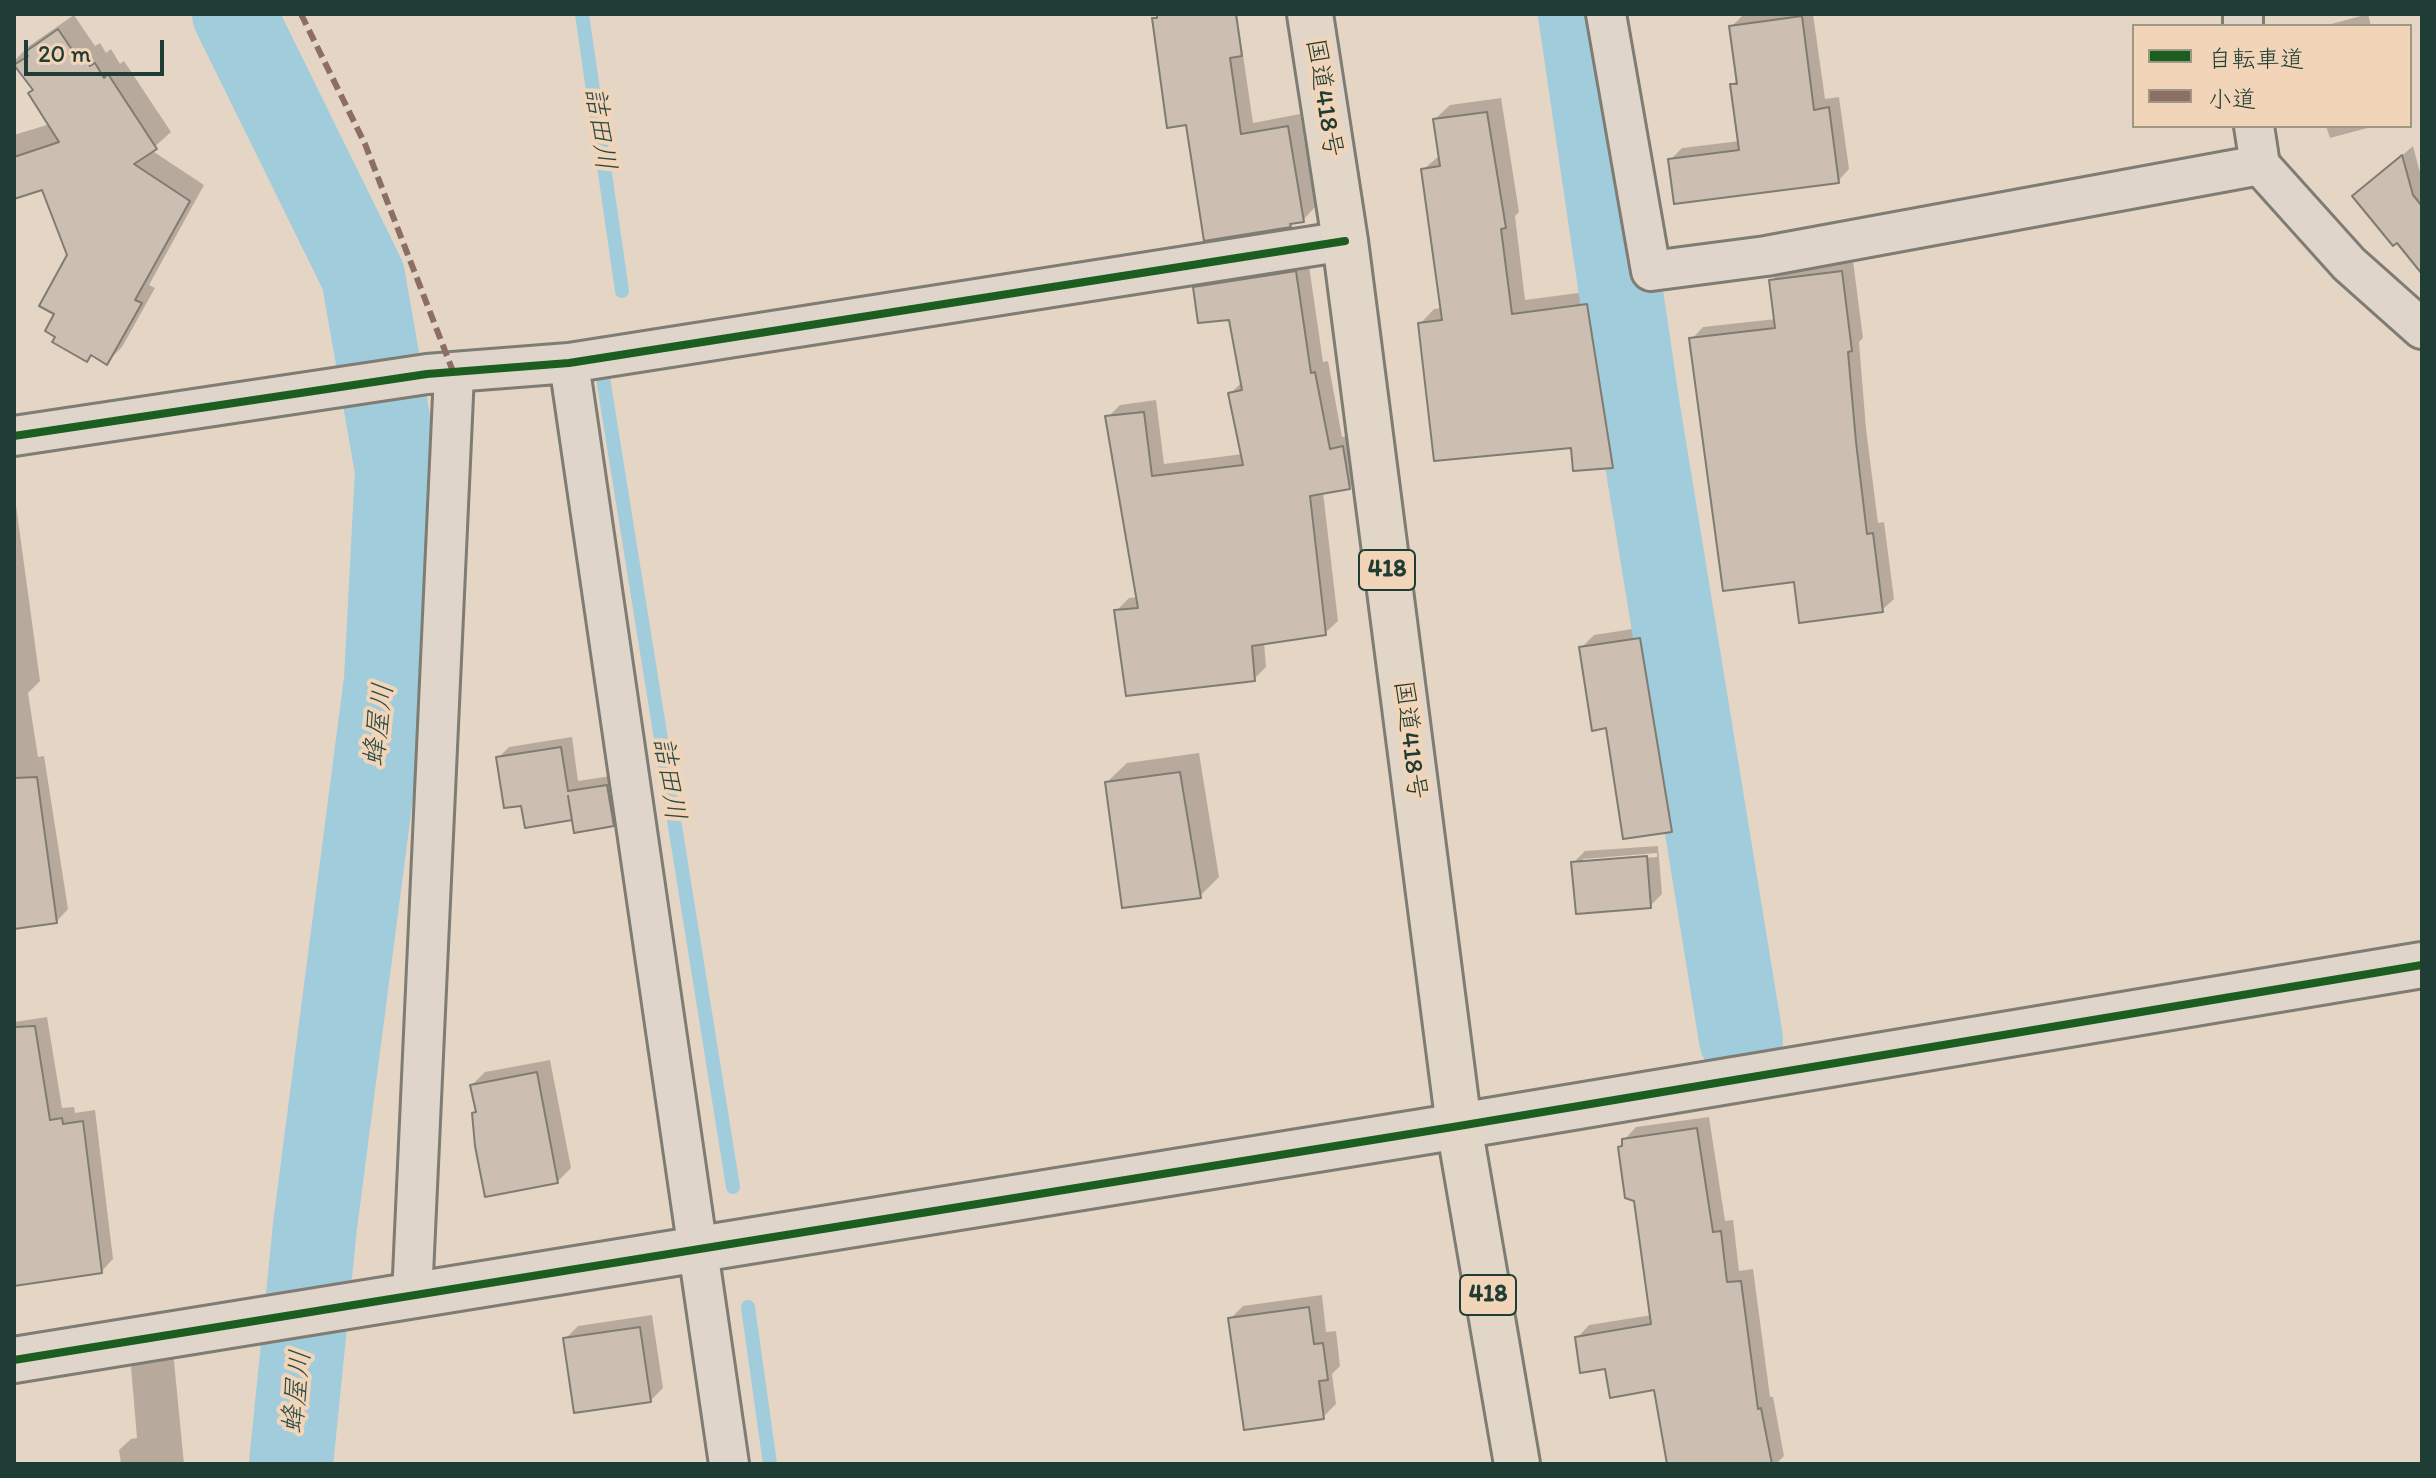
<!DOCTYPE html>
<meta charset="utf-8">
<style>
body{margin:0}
#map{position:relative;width:2436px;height:1478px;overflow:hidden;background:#e5d5c5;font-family:Itim,"Klee One",sans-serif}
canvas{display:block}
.frame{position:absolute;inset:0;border:16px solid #1f3d34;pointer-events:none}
.legend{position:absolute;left:2132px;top:24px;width:280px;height:104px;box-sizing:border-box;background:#f2d5b8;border:2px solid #9e9883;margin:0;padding:10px 14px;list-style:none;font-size:24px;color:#1f3d34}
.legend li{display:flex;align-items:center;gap:16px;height:40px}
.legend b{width:40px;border:2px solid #9e9883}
.scale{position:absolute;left:24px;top:40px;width:140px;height:36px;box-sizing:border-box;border:4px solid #1f3d34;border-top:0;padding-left:10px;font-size:24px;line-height:28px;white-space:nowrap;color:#1f3d34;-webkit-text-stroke:6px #f2d5b8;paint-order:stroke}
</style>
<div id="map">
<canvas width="2436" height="1478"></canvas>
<div class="frame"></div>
<ul class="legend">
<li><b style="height:10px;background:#1b5e20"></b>自転車道</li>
<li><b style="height:10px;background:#8d6e63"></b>小道</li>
</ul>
<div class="scale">20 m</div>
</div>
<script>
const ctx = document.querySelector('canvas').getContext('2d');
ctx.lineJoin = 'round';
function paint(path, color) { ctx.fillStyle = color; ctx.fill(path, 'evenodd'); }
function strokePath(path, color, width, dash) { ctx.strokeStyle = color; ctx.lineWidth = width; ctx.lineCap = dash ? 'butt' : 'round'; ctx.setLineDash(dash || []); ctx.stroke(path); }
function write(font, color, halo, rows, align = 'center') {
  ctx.font = font + ' Itim,"Klee One",sans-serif'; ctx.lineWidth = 8; ctx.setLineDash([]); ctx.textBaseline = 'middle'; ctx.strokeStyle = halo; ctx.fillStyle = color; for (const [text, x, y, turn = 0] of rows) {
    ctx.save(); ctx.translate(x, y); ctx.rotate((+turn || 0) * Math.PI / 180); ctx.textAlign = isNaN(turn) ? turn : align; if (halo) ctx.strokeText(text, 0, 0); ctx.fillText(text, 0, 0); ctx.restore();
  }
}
paint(new Path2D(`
 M 1159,14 L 1237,14 L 1253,123 L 1300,114 L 1315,207 L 1303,220 L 1290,225 L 1187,123 L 1154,19 Z
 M 1813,14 L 1825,99 L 1839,97 L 1849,169 L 1838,181 L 1670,160 L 1682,148 L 1740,141 L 1732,85 L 1738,79 L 1731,27 L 1743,15 Z
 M 2368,14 L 2371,26 L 2324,26 Z
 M 74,15 L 95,46 L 100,43 L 106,53 L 111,49 L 120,64 L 124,61 L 171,132 L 151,150 L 204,185 L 149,285 L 155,288 L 122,347 L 107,362 L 92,354 L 87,359 L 57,313 L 69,255 L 43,188 L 14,197 L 14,135 L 50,124 L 35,89 L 14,61 L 29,46 Z
 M 1501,98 L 1519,212 L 1515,216 L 1525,300 L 1601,290 L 1626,451 L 1612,466 L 1573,446 L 1420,324 L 1434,309 L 1442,308 L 1424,169 L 1440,155 L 1435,119 L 1450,105 Z
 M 2326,126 L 2375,126 L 2330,138 Z
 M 2413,146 L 2422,180 L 2422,273 L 2355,196 Z
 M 1308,259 L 1323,362 L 1328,361 L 1342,437 L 1355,435 L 1362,474 L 1349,487 L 1323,492 L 1338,621 L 1325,633 L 1264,642 L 1266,667 L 1254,679 L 1122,669 L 1116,611 L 1129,598 L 1138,597 L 1108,417 L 1120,405 L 1156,400 L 1164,464 L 1243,454 L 1230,394 L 1242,382 L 1230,318 L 1195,288 L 1208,275 Z
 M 1853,261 L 1863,338 L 1859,342 L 1866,429 L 1878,523 L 1884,522 L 1894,599 L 1882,610 L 1795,580 L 1692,339 L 1703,327 L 1776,319 L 1771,281 L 1783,269 Z
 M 15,498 L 40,681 L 28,693 L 38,757 L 44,756 L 68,909 L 57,921 L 14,927 Z
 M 1652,626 L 1683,817 L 1671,830 L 1581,648 L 1594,635 Z
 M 572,737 L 578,781 L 617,775 L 624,814 L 613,825 L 523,804 L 498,758 L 509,747 Z
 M 1199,753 L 1219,877 L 1200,896 L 1107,782 L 1127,763 Z
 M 1658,846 L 1662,894 L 1650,906 L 1573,863 L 1585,851 ZM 1657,853 L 1657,857 L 1583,863 L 1583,859 Z
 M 47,1017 L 62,1108 L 74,1107 L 75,1113 L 95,1110 L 113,1259 L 101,1272 L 14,1264 L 14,1022 Z
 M 550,1060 L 571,1168 L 558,1181 L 474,1113 L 477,1110 L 472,1085 L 485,1072 Z
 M 1709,1117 L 1725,1221 L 1733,1220 L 1739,1271 L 1753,1269 L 1770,1397 L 1773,1397 L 1784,1456 L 1776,1464 L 1669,1464 L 1656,1388 L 1606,1367 L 1577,1338 L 1589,1325 L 1652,1315 L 1636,1199 L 1620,1148 L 1624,1140 L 1636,1127 Z
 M 1322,1295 L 1326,1332 L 1336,1331 L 1340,1366 L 1332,1374 L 1336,1404 L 1323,1417 L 1230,1319 L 1243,1306 Z
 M 652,1315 L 663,1388 L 650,1401 L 565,1339 L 578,1326 Z
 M 173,1351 L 184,1464 L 121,1464 L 119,1450 L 131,1439 L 137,1438 L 131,1367 L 143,1356 Z`), '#0003');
strokePath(new Path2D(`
 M 582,14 L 622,291
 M 602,372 L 733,1187
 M 748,1307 L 770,1464`), '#a1ccdb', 14);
strokePath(new Path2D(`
 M 234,14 L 363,276 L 397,470 L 386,680 L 315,1226 L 291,1464
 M 1580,14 L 1638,408 L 1741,1039`), '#a1ccdb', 84);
const building = new Path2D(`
 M 1157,14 L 1236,14 L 1242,56 L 1230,58 L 1241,134 L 1288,126 L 1304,222 L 1290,224 L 1291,227 L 1204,241 L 1186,125 L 1167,128 L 1152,18 L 1157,18 Z
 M 1802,16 L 1814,110 L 1829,107 L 1839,183 L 1674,204 L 1668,159 L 1739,150 L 1730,84 L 1737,84 L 1729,26 Z
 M 58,29 L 79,60 L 85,57 L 90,66 L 95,63 L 104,78 L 108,74 L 157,149 L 134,164 L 190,201 L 135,300 L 142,303 L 107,365 L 91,355 L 87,362 L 52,342 L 55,337 L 45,331 L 54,314 L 39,306 L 67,255 L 42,190 L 14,199 L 14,157 L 59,142 L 28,93 L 33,90 L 14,65 L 28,56 L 25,52 Z
 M 1487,112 L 1506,228 L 1501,229 L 1512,314 L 1587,304 L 1613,468 L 1573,471 L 1571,448 L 1434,461 L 1418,323 L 1442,320 L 1421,169 L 1440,166 L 1433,119 Z
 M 2402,155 L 2413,195 L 2422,206 L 2422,274 L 2397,243 L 2393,246 L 2352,196 Z
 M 1296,271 L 1311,373 L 1315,372 L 1330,449 L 1343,446 L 1350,489 L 1310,496 L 1326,635 L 1252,646 L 1255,681 L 1126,696 L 1114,610 L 1138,608 L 1105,416 L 1144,412 L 1152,476 L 1243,465 L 1228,393 L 1242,390 L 1229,320 L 1198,323 L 1193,287 Z
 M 1842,271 L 1852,351 L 1848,352 L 1856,442 L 1867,534 L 1873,533 L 1883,612 L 1799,623 L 1794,582 L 1723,591 L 1689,338 L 1775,328 L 1769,280 Z
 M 1640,638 L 1672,832 L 1623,839 L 1606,728 L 1592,731 L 1579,647 Z
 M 561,747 L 568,791 L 607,785 L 614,826 L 574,833 L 568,796 L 572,820 L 525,828 L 521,806 L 504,808 L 496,757 Z
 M 1180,772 L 1201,898 L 1122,908 L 1105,782 Z
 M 37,777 L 57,923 L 14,929 L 14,778 Z
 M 1647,856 L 1651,908 L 1576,914 L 1571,862 Z
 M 35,1026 L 50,1120 L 62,1118 L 63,1124 L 83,1121 L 102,1273 L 14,1286 L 14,1027 Z
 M 537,1072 L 558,1183 L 485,1197 L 475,1146 L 472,1113 L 476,1112 L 470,1085 Z
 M 1697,1128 L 1713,1232 L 1721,1231 L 1727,1282 L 1741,1281 L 1758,1409 L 1761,1408 L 1772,1464 L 1667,1464 L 1654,1390 L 1610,1398 L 1605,1369 L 1580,1373 L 1575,1337 L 1651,1324 L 1634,1201 L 1625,1198 L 1618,1147 L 1622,1146 L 1622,1139 Z
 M 1309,1307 L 1314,1344 L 1323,1343 L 1328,1380 L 1319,1381 L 1324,1419 L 1244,1430 L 1228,1318 Z
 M 640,1327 L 651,1402 L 574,1413 L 563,1338 Z`);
paint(building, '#ccbfb1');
strokePath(building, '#7e7c73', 2);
const minor = new Path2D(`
 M 1606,14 L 1651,271 L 1766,256 L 2260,165
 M 2243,14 L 2243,26
 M 2254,126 L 2260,165 L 2349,264 L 2422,329
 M 569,363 L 729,1464
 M 14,436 L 427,374 L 569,363 L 1345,241
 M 412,1297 L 454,374`);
const tertiary = new Path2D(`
 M 14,1360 L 1459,1126 L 2422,965`);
const trunk = new Path2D(`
 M 1310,14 L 1345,241 L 1459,1126 L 1517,1464`);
strokePath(minor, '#7e7c73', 44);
strokePath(tertiary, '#7e7c73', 50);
strokePath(trunk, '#7e7c73', 50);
strokePath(minor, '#e0d5ca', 38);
strokePath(tertiary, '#e0d5ca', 44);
strokePath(trunk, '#e1d6c8', 44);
strokePath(new Path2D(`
 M 301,14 L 365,144 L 454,374`), '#8d6e63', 6, [12, 6]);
strokePath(new Path2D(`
 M 14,436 L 427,374 L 569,363 L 1345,241
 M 14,1360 L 1459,1126 L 2422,965`), '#1b5e20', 8);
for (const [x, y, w] of [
 [1387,570,56],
 [1488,1295,56]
]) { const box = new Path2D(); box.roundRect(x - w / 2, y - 20, w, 40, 6); ctx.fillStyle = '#f2d5b8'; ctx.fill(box); strokePath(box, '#1f3d34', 2); }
write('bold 24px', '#1f3d34', null, [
 ["418",1387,570],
 ["418",1488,1295]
]);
write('26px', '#1f3d34', '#f2d5b8', [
 ["国道418号",1323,98,81],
 ["国道418号",1409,740,83]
]);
write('italic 28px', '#294b46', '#f2d5b8', [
 ["詰田川",599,129,82],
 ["蜂屋川",380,725,-83],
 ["詰田川",668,779,81],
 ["蜂屋川",298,1392,-84]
]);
</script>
